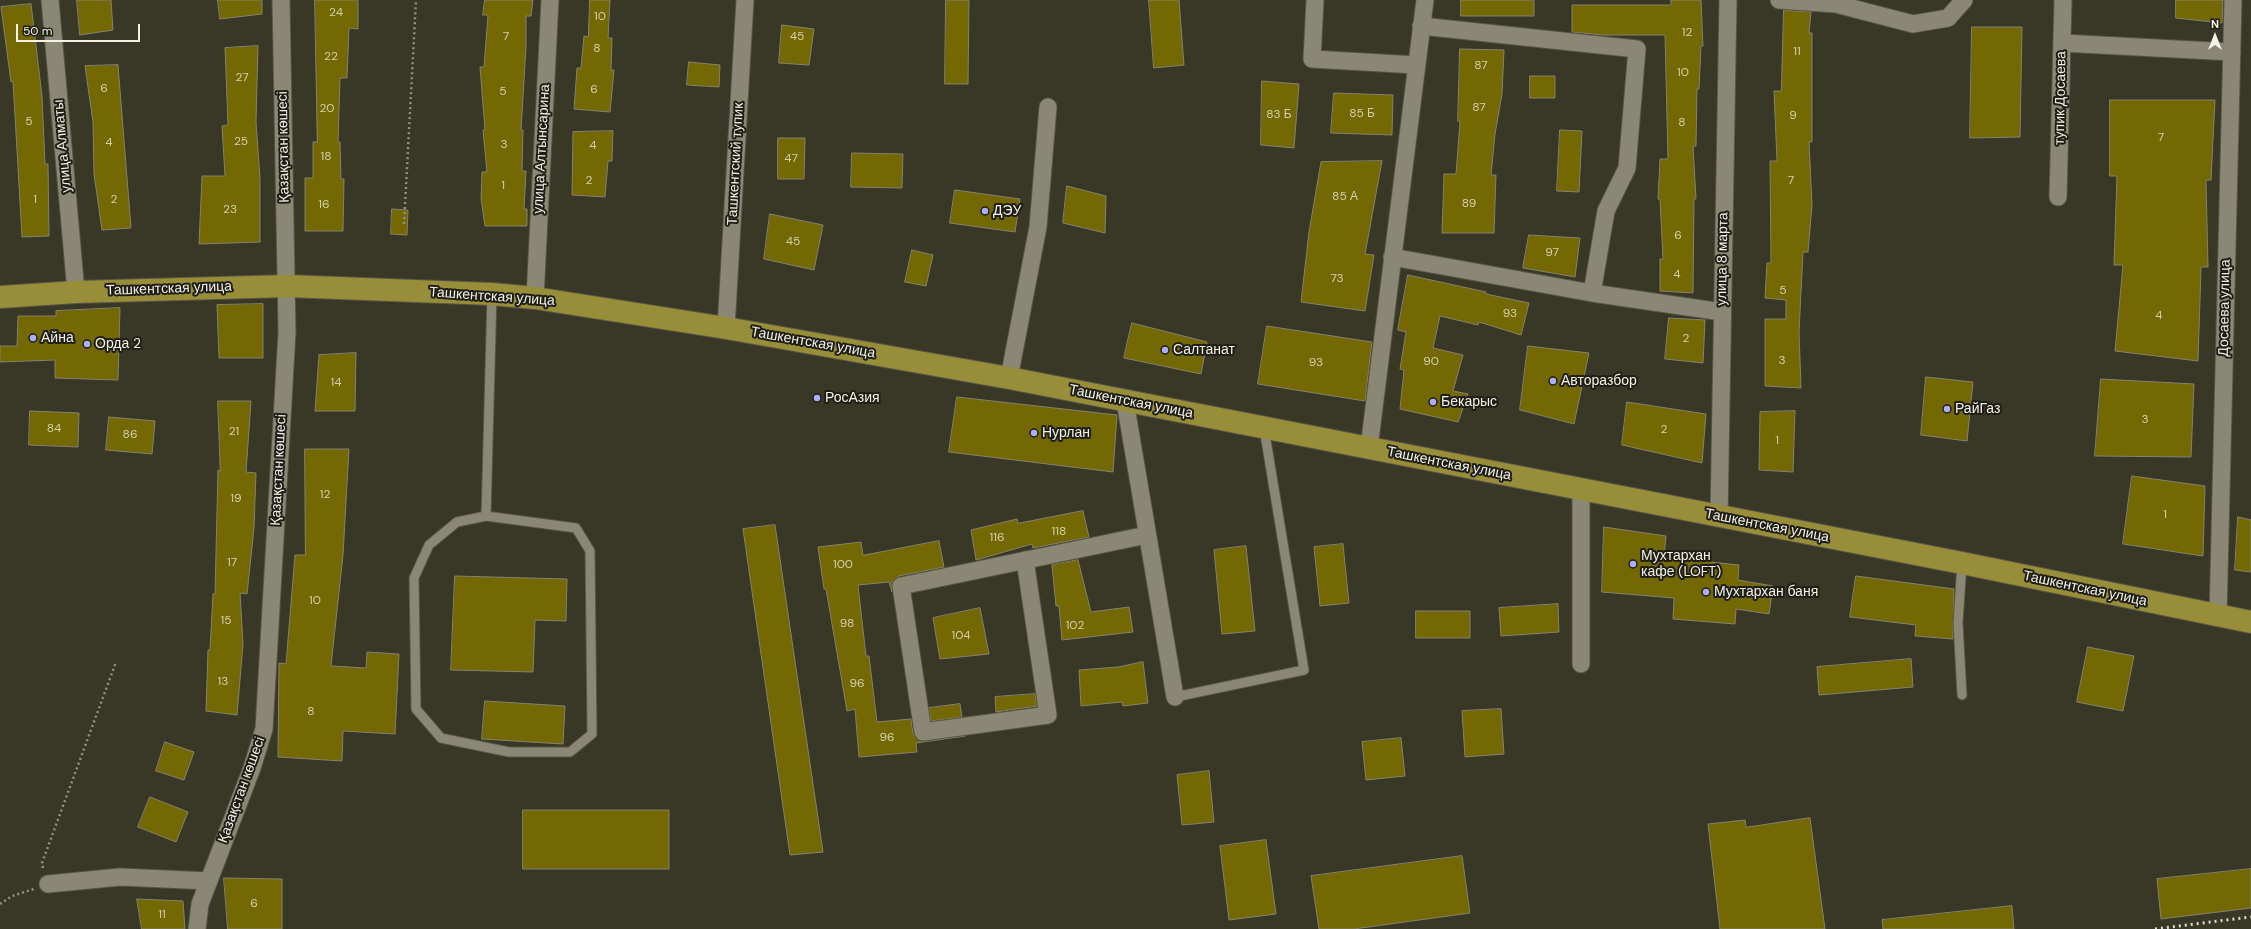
<!DOCTYPE html>
<meta charset="utf-8">
<style>
body{margin:0}
#map{position:relative;width:2251px;height:929px;overflow:hidden;background:#393726;font-family:"DM Sans",sans-serif}
canvas{display:block}
.north{position:absolute;left:2195px;top:16px;width:40px;height:40px;-webkit-text-stroke:3px #1f1e16;paint-order:stroke;rotate:0deg;font-size:11px;font-weight:700;line-height:16px;text-align:center;color:#f3f1e6}
.north::after{content:'';display:block;margin:auto;width:14px;height:18px;background:#f3f1e6;clip-path:polygon(50% 0,100% 100%,50% 72%,0 100%)}
.scale{position:absolute;left:16px;top:24px;width:124px;height:18px;box-sizing:border-box;border:2px solid #f3f1e6;border-top:0;padding-left:5px;font-size:12px;line-height:14px;white-space:nowrap;color:#f3f1e6;-webkit-text-stroke:3px #1f1e16;paint-order:stroke}
</style>
<div id="map">
<canvas width="2251" height="929"></canvas>
<div class="north">N</div>
<div class="scale">50 m</div>
</div>
<script>
const ctx = document.querySelector('canvas').getContext('2d');
ctx.lineJoin = 'round';
function paint(path, color) { ctx.fillStyle = color; ctx.fill(path, 'evenodd'); }
function strokePath(path, color, width, dash) { ctx.strokeStyle = color; ctx.lineWidth = width; ctx.lineCap = dash ? 'butt' : 'round'; ctx.setLineDash(dash || []); ctx.stroke(path); }
function write(font, color, halo, rows, align = 'center') {
  ctx.font = font + ' "DM Sans",sans-serif'; ctx.lineWidth = 4; ctx.setLineDash([]); ctx.textBaseline = 'middle'; ctx.strokeStyle = halo; ctx.fillStyle = color; for (const [text, x, y, turn = 0] of rows) {
    ctx.save(); ctx.translate(x, y); ctx.rotate((+turn || 0) * Math.PI / 180); ctx.textAlign = isNaN(turn) ? turn : align; if (halo) ctx.strokeText(text, 0, 0); ctx.fillText(text, 0, 0); ctx.restore();
  }
}
const building = new Path2D(`
 M 77,0 L 111,0 L 113,30 L 80,35 Z
 M 218,0 L 262,0 L 262,14 L 220,19 Z
 M 315,0 L 358,0 L 358,29 L 349,28 L 347,78 L 340,78 L 338,142 L 340,142 L 341,179 L 344,179 L 343,231 L 305,231 L 305,178 L 313,178 L 313,142 L 317,142 Z
 M 485,0 L 533,0 L 531,16 L 526,16 L 526,47 L 521,130 L 523,130 L 522,171 L 526,171 L 524,209 L 527,209 L 527,226 L 485,226 L 481,199 L 482,172 L 487,172 L 483,130 L 485,130 L 480,67 L 484,67 L 488,15 L 483,15 Z
 M 590,0 L 610,0 L 608,38 L 612,38 L 611,70 L 614,70 L 610,112 L 574,109 L 577,68 L 581,68 L 584,36 L 588,37 Z
 M 946,0 L 969,0 L 968,84 L 945,84 Z
 M 1149,0 L 1179,0 L 1184,65 L 1154,68 Z
 M 1461,0 L 1534,0 L 1534,16 L 1461,16 Z
 M 1671,0 L 1701,0 L 1703,46 L 1701,46 L 1699,89 L 1697,89 L 1696,146 L 1693,146 L 1696,199 L 1694,199 L 1693,293 L 1660,291 L 1660,259 L 1663,259 L 1660,199 L 1658,199 L 1660,159 L 1668,159 L 1665,35 L 1603,35 L 1572,32 L 1572,5 L 1671,5 Z
 M 2176,0 L 2223,0 L 2222,23 L 2176,18 Z
 M 31,4 L 42,96 L 45,164 L 48,164 L 49,236 L 22,237 L 13,81 L 11,82 L 1,7 Z
 M 1784,10 L 1811,12 L 1809,33 L 1812,33 L 1812,142 L 1809,142 L 1812,205 L 1808,252 L 1803,252 L 1799,332 L 1801,388 L 1765,386 L 1765,319 L 1786,319 L 1786,300 L 1765,298 L 1767,263 L 1771,263 L 1770,161 L 1777,161 L 1774,91 L 1781,91 Z
 M 782,25 L 814,29 L 809,65 L 779,63 Z
 M 1972,27 L 2022,27 L 2020,137 L 1970,138 Z
 M 258,46 L 256,122 L 260,178 L 260,242 L 199,244 L 202,176 L 225,176 L 222,126 L 228,125 L 225,48 Z
 M 1460,49 L 1504,50 L 1502,94 L 1495,134 L 1491,175 L 1496,175 L 1494,233 L 1442,233 L 1444,174 L 1456,174 L 1460,122 L 1458,121 Z
 M 689,62 L 720,65 L 719,87 L 687,85 Z
 M 118,65 L 131,228 L 102,230 L 94,174 L 93,122 L 85,66 Z
 M 1530,76 L 1555,76 L 1555,98 L 1530,98 Z
 M 1262,81 L 1299,84 L 1294,148 L 1261,145 Z
 M 1334,93 L 1393,95 L 1392,135 L 1331,133 Z
 M 2110,100 L 2215,100 L 2211,180 L 2206,180 L 2208,267 L 2201,267 L 2198,361 L 2115,351 L 2123,265 L 2114,265 L 2117,176 L 2110,176 Z
 M 1560,130 L 1582,131 L 1579,192 L 1557,191 Z
 M 613,131 L 612,161 L 608,161 L 605,197 L 572,195 L 573,132 Z
 M 778,138 L 805,138 L 804,179 L 778,179 Z
 M 852,153 L 903,154 L 902,188 L 851,187 Z
 M 1382,161 L 1365,254 L 1374,255 L 1365,311 L 1301,302 L 1309,232 L 1321,162 Z
 M 1067,186 L 1106,196 L 1105,233 L 1063,223 Z
 M 955,190 L 1020,199 L 1015,232 L 950,223 Z
 M 392,209 L 408,210 L 407,235 L 391,234 Z
 M 770,214 L 823,225 L 814,270 L 764,259 Z
 M 1529,235 L 1580,238 L 1575,277 L 1523,268 Z
 M 912,250 L 933,255 L 926,286 L 905,282 Z
 M 1408,275 L 1486,292 L 1486,294 L 1529,303 L 1521,335 L 1479,322 L 1478,325 L 1440,316 L 1433,348 L 1463,355 L 1453,391 L 1468,394 L 1458,422 L 1400,409 L 1404,370 L 1400,369 L 1406,332 L 1398,330 Z
 M 263,304 L 263,358 L 219,358 L 217,305 Z
 M 120,308 L 118,380 L 55,378 L 55,360 L 0,362 L 0,346 L 17,346 L 18,316 L 56,316 L 56,311 Z
 M 1669,318 L 1705,320 L 1703,363 L 1665,359 Z
 M 1132,323 L 1207,342 L 1201,374 L 1124,358 Z
 M 1267,326 L 1372,342 L 1365,401 L 1258,384 Z
 M 1528,346 L 1589,353 L 1574,424 L 1520,410 Z
 M 356,353 L 355,411 L 315,411 L 319,355 Z
 M 1926,377 L 1973,382 L 1967,441 L 1921,435 Z
 M 2101,379 L 2194,384 L 2191,457 L 2095,456 Z
 M 957,397 L 1117,415 L 1113,472 L 949,452 Z
 M 218,401 L 251,401 L 246,472 L 256,473 L 254,528 L 247,594 L 240,593 L 243,644 L 237,715 L 206,711 L 208,650 L 210,650 L 213,594 L 215,594 L 218,470 L 220,471 Z
 M 1627,402 L 1706,414 L 1702,463 L 1622,445 Z
 M 30,411 L 79,413 L 78,447 L 29,445 Z
 M 1795,411 L 1793,472 L 1759,470 L 1760,412 Z
 M 109,417 L 155,421 L 152,454 L 106,450 Z
 M 305,449 L 349,449 L 343,555 L 331,666 L 366,668 L 367,652 L 399,654 L 395,734 L 343,731 L 342,761 L 278,757 L 279,663 L 286,664 L 295,555 L 305,555 Z
 M 2132,476 L 2205,486 L 2203,556 L 2123,544 Z
 M 1083,511 L 1089,537 L 1033,548 L 1032,544 L 976,560 L 971,530 L 1017,519 L 1018,523 Z
 M 2238,517 L 2251,520 L 2251,572 L 2235,570 Z
 M 775,525 L 823,852 L 790,855 L 743,529 Z
 M 1604,527 L 1666,536 L 1664,557 L 1739,565 L 1738,580 L 1773,586 L 1769,614 L 1736,609 L 1735,624 L 1673,619 L 1674,598 L 1602,592 Z
 M 939,541 L 944,567 L 899,576 L 892,582 L 892,592 L 889,582 L 858,585 L 866,656 L 869,656 L 877,722 L 911,719 L 913,734 L 920,741 L 965,736 L 916,743 L 917,752 L 859,757 L 855,709 L 847,711 L 826,589 L 824,589 L 818,547 L 861,542 L 863,555 Z
 M 1343,544 L 1349,603 L 1320,606 L 1314,547 Z
 M 1246,546 L 1255,631 L 1222,634 L 1214,550 Z
 M 1078,560 L 1091,612 L 1129,607 L 1133,632 L 1062,640 L 1059,606 L 1056,606 L 1052,565 Z
 M 455,576 L 567,579 L 566,621 L 535,620 L 533,672 L 451,670 Z
 M 1856,576 L 1954,589 L 1953,639 L 1915,636 L 1916,625 L 1850,617 Z
 M 1558,604 L 1559,632 L 1501,636 L 1499,608 Z
 M 980,608 L 989,654 L 940,659 L 933,618 Z
 M 1416,611 L 1470,611 L 1470,638 L 1416,638 Z
 M 2088,647 L 2134,656 L 2123,711 L 2077,702 Z
 M 1911,659 L 1913,687 L 1819,695 L 1817,667 Z
 M 1143,662 L 1148,703 L 1123,706 L 1122,702 L 1081,706 L 1079,670 L 1118,667 Z
 M 1035,694 L 1037,706 L 996,712 L 995,697 Z
 M 485,701 L 565,706 L 563,744 L 482,739 Z
 M 960,704 L 962,717 L 931,721 L 929,708 Z
 M 1501,709 L 1504,754 L 1465,757 L 1462,711 Z
 M 1401,738 L 1405,776 L 1366,780 L 1362,742 Z
 M 165,742 L 194,752 L 184,780 L 156,771 Z
 M 1209,771 L 1214,822 L 1182,825 L 1177,775 Z
 M 150,797 L 188,812 L 176,842 L 138,827 Z
 M 523,810 L 669,810 L 669,869 L 523,869 Z
 M 1810,818 L 1825,929 L 1720,929 L 1708,824 L 1745,820 L 1746,827 Z
 M 1266,840 L 1276,914 L 1229,920 L 1220,846 Z
 M 1462,856 L 1470,913 L 1354,929 L 1319,929 L 1311,876 Z
 M 2251,869 L 2251,908 L 2161,919 L 2157,879 Z
 M 224,878 L 282,879 L 282,929 L 228,929 Z
 M 137,899 L 183,901 L 185,929 L 142,929 Z
 M 2012,906 L 2014,929 L 1883,929 L 1882,920 Z`);
paint(building, '#746802');
strokePath(building, '#85826f', 1);
const lane = new Path2D(`
 M 486,516 L 576,528 L 590,551 L 592,734 L 570,752 L 509,752 L 441,738 L 416,709 L 414,578 L 429,545 L 457,522 L 486,516 L 492,294
 M 1962,563 L 1958,623 L 1962,695
 M 1175,697 L 1304,670 L 1264,428`);
const street = new Path2D(`
 M 50,0 L 76,292
 M 1315,0 L 1312,59 L 1416,65
 M 1779,0 L 1836,4 L 1913,24 L 1948,18 L 1964,0
 M 1421,26 L 1637,49 L 1627,168 L 1606,211 L 1592,293
 M 2062,43 L 2232,52
 M 2058,197 L 2063,0
 M 1392,257 L 1592,293 L 1722,312
 M 535,298 L 550,0
 M 726,328 L 745,0
 M 1009,378 L 1038,227 L 1048,107
 M 1125,401 L 1175,697
 M 1369,448 L 1425,0
 M 1581,491 L 1581,664
 M 1719,517 L 1728,0
 M 1025,560 L 1048,715 L 923,732 L 901,586 L 1147,535
 M 2218,616 L 2233,0
 M 48,884 L 120,877 L 209,881
 M 197,929 L 200,904 L 252,768 L 264,729 L 287,332 L 281,0`);
const primary = new Path2D(`
 M 0,297 L 76,292 L 287,286 L 492,294 L 535,298 L 726,328 L 1009,378 L 1962,563 L 2251,622`);
strokePath(lane, '#585546', 11);
strokePath(street, '#585546', 19);
strokePath(primary, '#585546', 24);
strokePath(new Path2D(`
 M 404,224 L 416,0
 M 43,868 L 42,863 L 116,662
 M 0,904 L 12,896 L 34,889`), '#929082', 2.5, [2, 3]);
strokePath(lane, '#8a8874', 9);
strokePath(street, '#8a8874', 17);
strokePath(primary, '#988d39', 22);
strokePath(new Path2D(`
 M 2155,929 L 2251,917`), '#dbd9ce', 3, [2, 4]);
for (const [x, y, r, color] of [
 [985,211,4,"#abaffb"],
 [33,338,4,"#abaffb"],
 [87,344,4,"#abaffb"],
 [1165,350,4,"#abaffb"],
 [1553,381,4,"#abaffb"],
 [817,398,4,"#abaffb"],
 [1433,402,4,"#abaffb"],
 [1947,409,4,"#abaffb"],
 [1034,433,4,"#abaffb"],
 [1633,564,4,"#abaffb"],
 [1706,592,4,"#abaffb"]
]) { const dot = new Path2D(); dot.arc(x, y, r, 0, 2 * Math.PI); ctx.fillStyle = color; ctx.fill(dot); strokePath(dot, '#1f1e16', 1.5); }
write('12px', '#d3cfad', null, [
 ["24",336,13],
 ["10",600,17],
 ["12",1687,33],
 ["7",506,37],
 ["45",797,37],
 ["8",597,49],
 ["11",1797,52],
 ["22",331,57],
 ["87",1481,66],
 ["10",1683,73],
 ["27",242,78],
 ["6",104,89],
 ["6",594,90],
 ["5",503,92],
 ["87",1479,108],
 ["20",327,109],
 ["85 Б",1362,114],
 ["83 Б",1279,115],
 ["9",1793,116],
 ["5",29,122],
 ["8",1682,123],
 ["7",2161,138],
 ["25",241,142],
 ["4",109,143],
 ["3",504,145],
 ["4",593,146],
 ["18",326,157],
 ["47",791,159],
 ["2",589,181],
 ["7",1791,181],
 ["1",503,186],
 ["85 А",1345,197],
 ["1",35,200],
 ["2",114,200],
 ["89",1469,204],
 ["16",324,205],
 ["23",230,210],
 ["6",1678,236],
 ["45",793,242],
 ["97",1552,253],
 ["4",1677,275],
 ["73",1337,279],
 ["5",1783,291],
 ["93",1510,314],
 ["4",2159,316],
 ["2",1686,339],
 ["3",1782,361],
 ["90",1431,362],
 ["93",1316,363],
 ["14",336,383],
 ["3",2145,420],
 ["84",54,429],
 ["2",1664,430],
 ["21",234,432],
 ["86",130,435],
 ["1",1777,441],
 ["12",325,495],
 ["19",236,499],
 ["1",2165,515],
 ["118",1059,532],
 ["116",997,538],
 ["17",232,563],
 ["100",843,565],
 ["10",315,601],
 ["15",226,621],
 ["98",847,624],
 ["102",1075,626],
 ["104",961,636],
 ["13",223,682],
 ["96",857,684],
 ["8",311,712],
 ["96",887,738],
 ["6",254,904],
 ["11",162,915]
]);
write('14px', '#f3f1e6', '#1f1e16', [
 ["тупик Досаева",2061,98,-89],
 ["улица Алматы",63,146,-95],
 ["Қазақстан көшесі",284,147,-91],
 ["улица Алтынсарина",542,149,-87],
 ["Ташкентский тупик",736,164,-87],
 ["улица 8 марта",1723,259,-89],
 ["Ташкентская улица",169,289,-2],
 ["Ташкентская улица",492,297,4],
 ["Досаева улица",2225,308,-89],
 ["Ташкентская улица",813,343,10],
 ["Ташкентская улица",1131,402,11],
 ["Ташкентская улица",1449,464,11],
 ["Қазақстан көшесі",279,470,-87],
 ["Ташкентская улица",1767,526,11],
 ["Ташкентская улица",2085,589,12],
 ["Қазақстан көшесі",242,790,-70]
]);
write('14px', '#f3f1e6', '#1f1e16', [
 ["ДЭУ",993,211],
 ["Айна",41,338],
 ["Орда 2",95,344],
 ["Салтанат",1173,350],
 ["Авторазбор",1561,381],
 ["РосАзия",825,398],
 ["Бекарыс",1441,402],
 ["РайГаз",1955,409],
 ["Нурлан",1042,433],
 ["Мухтархан",1641,556],
 ["кафе (LOFT)",1641,572],
 ["Мухтархан баня",1714,592]
], 'left');
</script>
